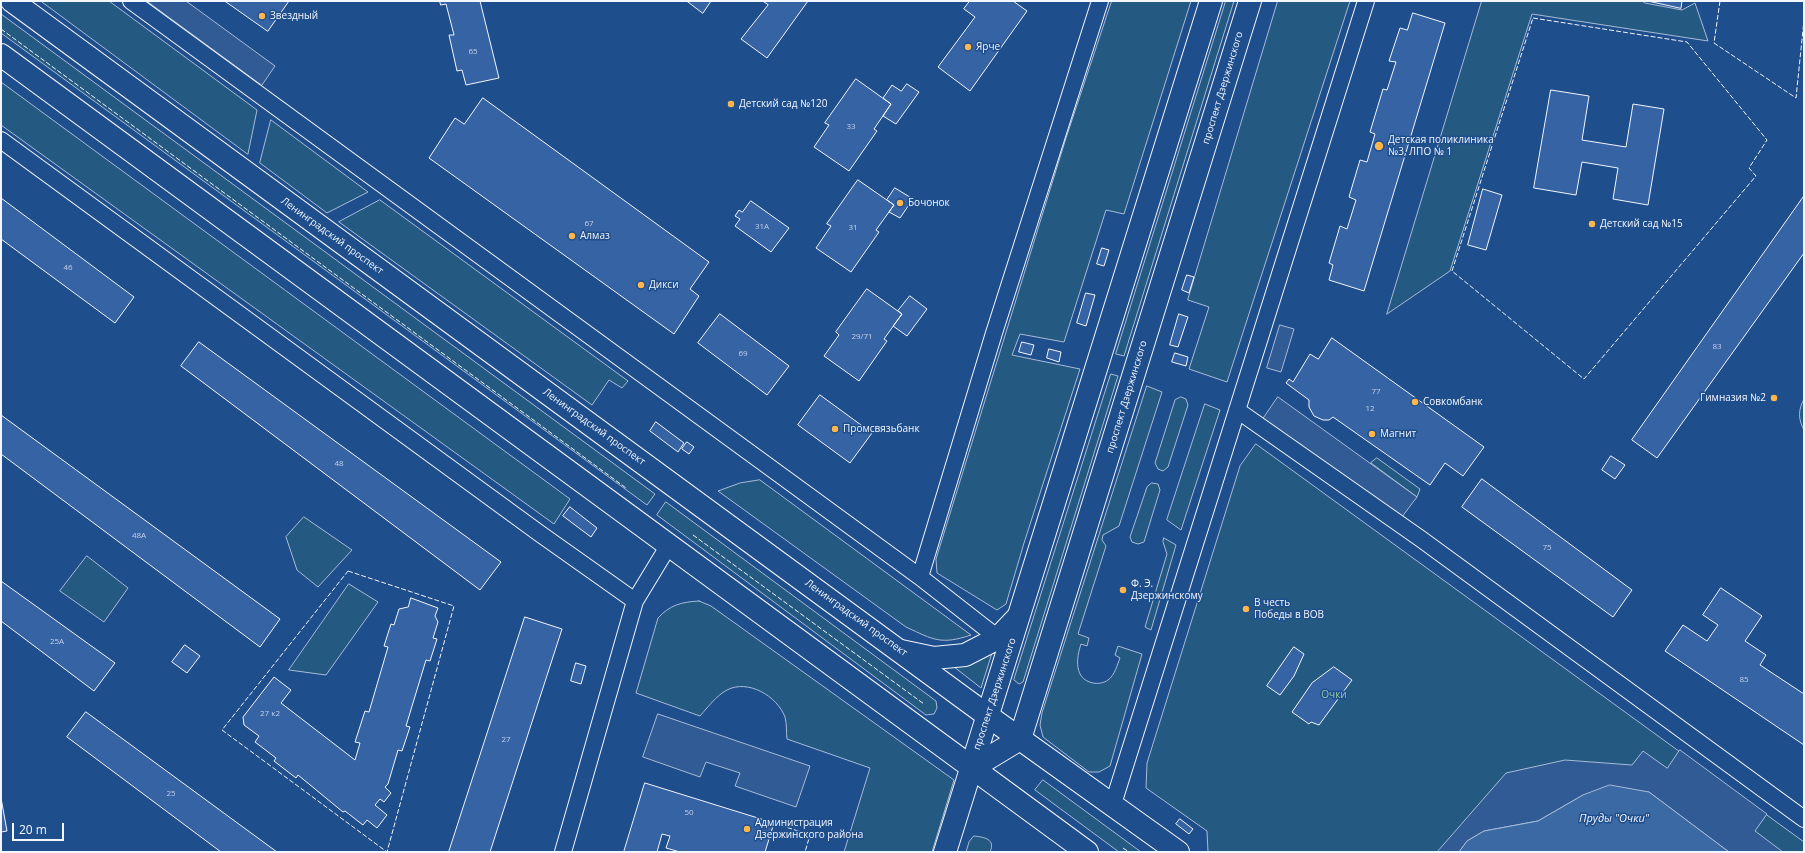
<!DOCTYPE html>
<meta charset="utf-8">
<style>
body{margin:0}
#map{position:relative;width:1805px;height:853px;overflow:hidden;background:#1f4e8c;font-family:"Open Sans",sans-serif}
canvas{display:block}
.frame{position:absolute;inset:0;border:2px solid #f2f6ff;pointer-events:none}
.scale{position:absolute;left:12px;top:823px;width:52px;height:18px;box-sizing:border-box;border:2px solid #f2f6ff;border-top:0;padding-left:5px;font-size:12px;line-height:14px;white-space:nowrap;color:#f2f6ff;-webkit-text-stroke:3px #1f4e8c;paint-order:stroke}
</style>
<div id="map">
<canvas width="1805" height="853"></canvas>
<div class="frame"></div>
<div class="scale">20 m</div>
</div>
<script>
const ctx = document.querySelector('canvas').getContext('2d');
ctx.lineJoin = 'round';
function paint(path, color) { ctx.fillStyle = color; ctx.fill(path, 'evenodd'); }
function strokePath(path, color, width, dash) { ctx.strokeStyle = color; ctx.lineWidth = width; ctx.lineCap = dash ? 'butt' : 'round'; ctx.setLineDash(dash || []); ctx.stroke(path); }
function write(font, color, halo, rows, align = 'center') {
  ctx.font = font + ' "Open Sans",sans-serif'; ctx.lineWidth = 3; ctx.setLineDash([]); ctx.textBaseline = 'middle'; ctx.strokeStyle = halo; ctx.fillStyle = color; for (const [text, x, y, turn = 0] of rows) {
    ctx.save(); ctx.translate(x, y); ctx.rotate((+turn || 0) * Math.PI / 180); ctx.textAlign = isNaN(turn) ? turn : align; if (halo) ctx.strokeText(text, 0, 0); ctx.fillText(text, 0, 0); ctx.restore();
  }
}
const green = new Path2D(`
 M 41,1 L 109,1 L 257,110 L 248,154 Z
 M 1112,1 L 1191,1 L 1124,214 L 1106,210 L 1064,342 L 1020,334 L 1012,355 L 1080,369 L 1024,543 L 1006,604 L 997,610 L 937,573 L 936,559 L 1066,138 Z
 M 1226,1 L 1234,1 L 1124,356 L 1116,354 Z
 M 1278,1 L 1350,1 L 1227,382 L 1189,369 L 1209,307 L 1188,300 Z
 M 1482,1 L 1642,1 L 1645,3 L 1682,10 L 1695,3 L 1708,41 L 1532,14 L 1450,271 L 1387,314 Z
 M 1,14 L 655,494 L 647,505 L 1,33 Z
 M 1,82 L 570,499 L 554,524 L 1,125 Z
 M 271,120 L 368,192 L 327,213 L 260,163 Z
 M 380,200 L 628,381 L 622,388 L 609,380 L 592,405 L 339,222 Z
 M 1111,374 L 1118,376 L 1023,682 L 1019,684 L 1014,680 Z
 M 1147,386 L 1162,392 L 1119,526 L 1103,535 L 1102,540 L 1106,546 L 1078,634 L 1089,638 L 1087,646 L 1081,644 C 1076,659 1074,679 1093,683 C 1098,684 1104,683 1108,680 C 1115,675 1117,665 1120,658 L 1115,655 L 1118,646 L 1142,654 L 1110,766 L 1099,772 L 1089,772 L 1043,737 L 1040,725 L 1042,713 Z
 M 1181,397 L 1186,399 L 1188,405 L 1168,467 L 1163,471 L 1158,469 L 1155,463 L 1175,400 Z
 M 1804,399 L 1804,430 C 1798,419 1798,410 1804,399 Z
 M 1205,404 L 1220,410 L 1181,530 L 1167,520 Z
 M 1256,444 L 1804,842 L 1804,852 L 1208,852 L 1207,831 L 1146,788 L 1147,763 L 1240,466 Z
 M 1377,458 L 1420,489 L 1417,497 L 1371,463 Z
 M 760,480 L 971,635 C 941,645 934,640 906,627 L 718,491 L 740,483 Z
 M 1152,483 L 1158,484 L 1160,490 L 1144,542 L 1138,544 L 1132,542 L 1130,537 L 1147,487 Z
 M 666,502 L 936,701 L 937,708 L 934,714 L 926,715 L 657,515 Z
 M 304,517 L 352,550 L 318,587 L 297,570 L 286,537 Z
 M 1164,538 L 1176,545 L 1151,630 L 1145,627 L 1167,554 L 1163,542 Z
 M 87,556 L 128,588 L 104,622 L 60,591 Z
 M 349,584 L 378,602 L 326,675 L 289,670 Z
 M 699,601 L 711,606 L 954,780 L 932,852 L 844,852 L 870,768 L 787,739 C 786,732 787,724 785,717 C 777,696 748,679 727,690 C 716,696 708,707 700,716 L 636,693 L 658,618 C 670,605 681,602 699,601 Z
 M 992,653 L 981,688 L 949,663 Z
 M 1043,780 L 1141,852 L 1119,852 L 1035,790 Z
 M 974,836 C 984,837 996,839 990,852 L 966,852 L 969,842 Z`);
paint(green, '#245a82');
strokePath(green, '#a8bbd7', 1);
const parking = new Path2D(`
 M 147,1 L 186,1 L 275,66 L 262,85 Z
 M 1280,325 L 1294,329 L 1281,372 L 1267,368 Z
 M 1278,397 L 1417,497 L 1398,522 L 1261,422 Z
 M 658,714 L 810,766 L 796,807 L 735,786 L 740,773 L 706,762 L 700,777 L 643,757 Z
 M 1680,750 L 1767,814 L 1755,831 L 1783,852 L 1729,852 L 1649,792 L 1583,795 L 1538,821 L 1484,831 L 1467,841 L 1459,852 L 1437,852 L 1506,773 L 1565,760 L 1632,765 L 1643,751 L 1667,768 Z`);
paint(parking, '#305b95');
strokePath(parking, '#a8bbd7', 1);
const water = new Path2D(`
 M 1610,785 L 1649,792 L 1729,852 L 1459,852 L 1467,841 L 1484,831 L 1538,821 L 1583,795 Z`);
paint(water, '#3b69a3');
strokePath(water, '#a8bbd7', 1);
const building = new Path2D(`
 M 225,1 L 289,1 L 268,31 Z
 M 440,1 L 480,1 L 499,78 L 466,85 L 462,70 L 457,71 L 449,35 L 454,35 L 446,4 L 441,5 Z
 M 687,1 L 711,1 L 703,13 Z
 M 763,1 L 808,1 L 767,58 L 741,39 L 768,5 Z
 M 970,1 L 1013,1 L 1027,11 L 970,91 L 938,67 L 975,17 L 964,9 Z
 M 1648,1 L 1682,1 L 1681,8 Z
 M 1413,13 L 1445,23 L 1364,291 L 1329,280 L 1333,265 L 1329,263 L 1340,226 L 1347,229 L 1356,200 L 1349,197 L 1360,160 L 1367,162 L 1375,134 L 1370,132 L 1383,89 L 1387,90 L 1396,62 L 1389,61 L 1400,28 L 1407,30 Z
 M 856,79 L 891,104 L 874,129 L 877,131 L 849,171 L 814,147 L 829,125 L 825,123 Z
 M 907,84 L 919,92 L 896,124 L 883,116 L 891,104 L 883,98 L 892,85 L 901,91 Z
 M 1551,90 L 1589,96 L 1582,140 L 1626,147 L 1633,104 L 1664,109 L 1648,205 L 1613,199 L 1618,168 L 1582,162 L 1576,195 L 1534,188 Z
 M 483,98 L 709,262 L 690,289 L 699,296 L 674,334 L 429,158 L 455,118 L 464,124 Z
 M 858,180 L 894,205 L 876,230 L 879,232 L 851,272 L 816,248 L 831,226 L 827,224 Z
 M 895,188 L 913,199 L 900,218 L 889,212 L 894,205 L 887,200 Z
 M 1483,189 L 1502,195 L 1486,250 L 1468,245 Z
 M 1804,196 L 1804,253 L 1657,458 L 1632,440 Z
 M 1,198 L 134,297 L 115,323 L 1,239 Z
 M 751,201 L 789,228 L 771,252 L 735,226 L 740,219 L 735,216 L 739,210 L 742,212 Z
 M 1102,248 L 1109,250 L 1104,266 L 1097,264 Z
 M 1187,275 L 1194,277 L 1189,293 L 1182,290 Z
 M 867,289 L 902,314 L 884,339 L 887,341 L 859,381 L 824,356 L 839,335 L 836,332 Z
 M 1086,293 L 1095,295 L 1086,326 L 1077,323 Z
 M 910,296 L 927,309 L 907,336 L 893,326 L 902,314 L 898,311 Z
 M 720,314 L 789,366 L 767,395 L 698,343 Z
 M 1179,314 L 1188,317 L 1178,347 L 1170,345 Z
 M 1332,338 L 1484,447 L 1463,476 L 1445,463 L 1430,485 L 1333,417 L 1329,420 L 1323,420 L 1314,416 L 1309,407 L 1309,400 L 1286,383 L 1289,379 L 1293,382 L 1310,354 L 1318,359 Z
 M 199,342 L 501,562 L 480,590 L 181,366 Z
 M 1022,342 L 1034,345 L 1031,355 L 1019,352 Z
 M 1049,349 L 1061,352 L 1059,362 L 1047,358 Z
 M 1175,353 L 1188,357 L 1186,366 L 1172,362 Z
 M 820,395 L 872,433 L 850,463 L 798,425 Z
 M 1,415 L 280,619 L 260,647 L 1,454 Z
 M 656,422 L 684,443 L 678,452 L 650,431 Z
 M 687,442 L 694,447 L 689,454 L 682,449 Z
 M 1611,456 L 1625,465 L 1615,479 L 1602,470 Z
 M 1482,479 L 1632,590 L 1613,617 L 1462,507 Z
 M 570,507 L 597,528 L 591,537 L 563,516 Z
 M 1,581 L 115,663 L 94,691 L 1,621 Z
 M 1721,588 L 1762,616 L 1745,641 L 1766,655 L 1760,665 L 1804,694 L 1804,745 L 1665,651 L 1683,625 L 1707,641 L 1718,625 L 1703,615 Z
 M 411,598 L 438,608 L 435,616 L 438,622 L 433,638 L 437,639 L 430,661 L 426,660 L 406,726 L 410,727 L 402,751 L 398,750 L 388,784 L 385,787 L 391,793 L 384,802 L 380,799 L 375,805 L 387,815 L 377,828 L 367,820 L 363,825 L 345,811 L 343,812 L 298,775 L 296,778 L 274,761 L 276,758 L 255,742 L 259,736 L 244,725 L 243,717 L 274,677 L 291,690 L 281,703 L 355,760 L 360,743 L 355,742 L 365,711 L 369,712 L 388,647 L 384,646 L 391,624 L 394,625 L 399,609 L 408,607 Z
 M 525,617 L 562,629 L 490,852 L 449,852 Z
 M 185,645 L 200,656 L 187,673 L 172,662 Z
 M 1294,647 L 1304,654 L 1294,676 L 1280,695 L 1267,686 Z
 M 576,663 L 586,666 L 581,684 L 571,681 Z
 M 1334,667 L 1352,680 L 1319,725 L 1311,722 L 1309,724 L 1292,712 L 1312,683 Z
 M 86,712 L 277,852 L 221,852 L 67,737 Z
 M 645,783 L 774,823 L 765,852 L 680,852 L 666,848 L 670,836 L 662,834 L 657,852 L 624,852 Z
 M 1,798 L 7,831 L 1,832 Z
 M 1180,819 L 1193,829 L 1189,834 L 1176,824 Z`);
paint(building, '#3563a3');
strokePath(building, '#f2f6ff', 1);
const street = new Path2D(`
 M 131,1 L 920,577 L 998,638
 M 1,140 L 539,533 L 635,601
 M 1237,410 L 1421,539 L 1804,819
 M 920,577 L 994,333 L 1100,1
 M 1113,804 L 1366,1
 M 563,852 L 635,601 L 669,545`);
const secondary = new Path2D(`
 M 901,651 L 934,658 L 965,655 L 998,638 L 1017,618
 M 972,768 L 1020,739 L 1250,1
 M 945,852 L 1211,1`);
const primary = new Path2D(`
 M 12,1 L 988,716 L 1178,852
 M 1,55 L 1087,852`);
strokePath(street, '#f2f6ff', 18);
strokePath(secondary, '#f2f6ff', 24);
strokePath(primary, '#f2f6ff', 24);
strokePath(street, '#1f4e8c', 16);
strokePath(secondary, '#1f4e8c', 22);
strokePath(primary, '#1f4e8c', 22);
strokePath(new Path2D(`
 M 1720,1 L 1714,43 L 1796,98 L 1804,20
 M 1533,18 L 1687,42 L 1767,140 L 1749,168 L 1756,176 L 1584,379 L 1452,271 Z
 M 1,29 L 626,488
 M 693,535 L 924,704
 M 348,571 L 454,606 L 387,852 L 222,730 Z
 M 774,823 L 810,835 L 805,852
 M 1123,848 L 1129,852`), '#f2f6ff', 1, [5, 2]);
for (const [x, y, r, color] of [
 [262,16,4,"#ffb74d"],
 [968,47,4,"#ffb74d"],
 [731,104,4,"#ffb74d"],
 [1379,146,5,"#ffb74d"],
 [900,203,4,"#ffb74d"],
 [1592,224,4,"#ffb74d"],
 [572,236,4,"#ffb74d"],
 [641,285,4,"#ffb74d"],
 [1774,398,4,"#ffb74d"],
 [1415,402,4,"#ffb74d"],
 [835,429,4,"#ffb74d"],
 [1372,434,4,"#ffb74d"],
 [1123,590,4,"#ffb74d"],
 [1246,609,4,"#ffb74d"],
 [747,829,4,"#ffb74d"]
]) { const dot = new Path2D(); dot.arc(x, y, r, 0, 2 * Math.PI); ctx.fillStyle = color; ctx.fill(dot); strokePath(dot, '#1f4e8c', 1.5); }
write('8px', '#c3d1e8', null, [
 ["65",473,52],
 ["33",851,127],
 ["67",589,224],
 ["31А",762,227],
 ["31",853,228],
 ["46",68,268],
 ["29/71",862,337],
 ["83",1717,347],
 ["69",743,354],
 ["77",1376,392],
 ["12",1370,409],
 ["48",339,464],
 ["48А",139,536],
 ["75",1547,548],
 ["25А",57,642],
 ["85",1744,680],
 ["27 к2",270,714],
 ["27",506,740],
 ["25",171,794],
 ["50",689,813]
]);
write('10px', '#f2f6ff', '#1f4e8c', [
 ["Звездный",270,16],
 ["Ярче",976,47],
 ["Детский сад №120",739,104],
 ["Детская поликлиника",1388,140],
 ["№3, ЛПО № 1",1388,152],
 ["Бочонок",908,203],
 ["Детский сад №15",1600,224],
 ["Алмаз",580,236],
 ["Дикси",649,285],
 ["Гимназия №2",1766,398,"right"],
 ["Совкомбанк",1423,402],
 ["Промсвязьбанк",843,429],
 ["Магнит",1380,434],
 ["Ф. Э.",1131,584],
 ["Дзержинскому",1131,596],
 ["В честь",1254,603],
 ["Победы в ВОВ",1254,615],
 ["Администрация",755,823],
 ["Дзержинского района",755,835]
], 'left');
write('10px', '#f2f6ff', '#1f4e8c', [
 ["проспект Дзержинского",1223,88,-73],
 ["Ленинградский проспект",332,236,36],
 ["проспект Дзержинского",1127,397,-73],
 ["Ленинградский проспект",594,427,36],
 ["Ленинградский проспект",856,618,36],
 ["проспект Дзержинского",995,694,-72]
]);
write('10px', '#97c8a6', '#1f4e8c', [
 ["Очки",1334,695]
]);
write('italic 11px', '#f2f6ff', '#1f4e8c', [
 ["Пруды \"Очки\"",1614,819]
]);
</script>
